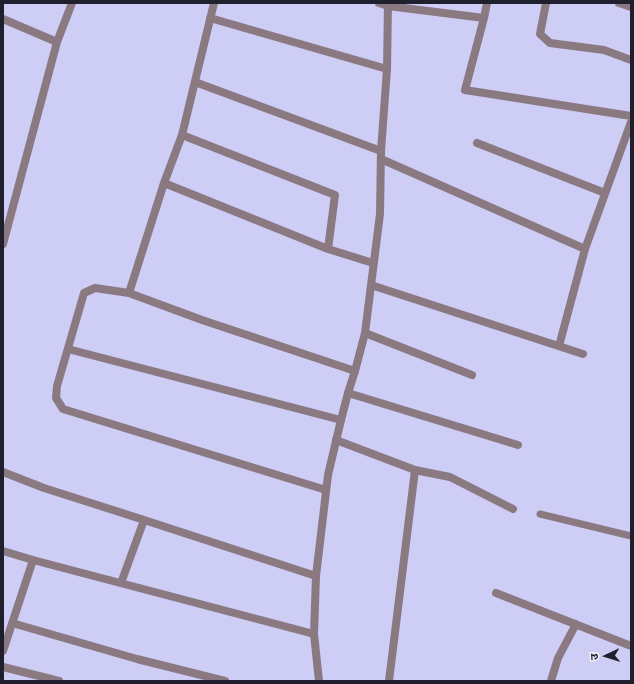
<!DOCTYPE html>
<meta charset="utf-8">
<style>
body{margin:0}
#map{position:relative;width:634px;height:684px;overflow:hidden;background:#cdcdf5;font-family:Mulish,"Noto Sans Devanagari",sans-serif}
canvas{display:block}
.frame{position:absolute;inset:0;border:4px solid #1f1f2d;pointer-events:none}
.north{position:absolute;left:586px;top:636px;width:40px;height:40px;-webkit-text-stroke:3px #f1f1fd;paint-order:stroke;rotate:266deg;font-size:11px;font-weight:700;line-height:16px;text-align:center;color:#1f1f2d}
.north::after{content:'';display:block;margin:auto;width:14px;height:18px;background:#1f1f2d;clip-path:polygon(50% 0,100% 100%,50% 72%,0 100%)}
</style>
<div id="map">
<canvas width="634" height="684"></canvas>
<div class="frame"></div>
<div class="north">उ</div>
</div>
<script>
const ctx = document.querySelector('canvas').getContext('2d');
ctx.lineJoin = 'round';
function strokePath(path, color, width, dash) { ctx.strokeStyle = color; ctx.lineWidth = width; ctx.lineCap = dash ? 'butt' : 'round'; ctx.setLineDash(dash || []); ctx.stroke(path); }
strokePath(new Path2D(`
 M 540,514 L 631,536`), '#8b7982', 7);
strokePath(new Path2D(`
 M 379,3 L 388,6 L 484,18 L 487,3
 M 546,3 L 540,34 L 550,43 L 604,50 L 631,60
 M 619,3 L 631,7
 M 210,18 L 387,69
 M 484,18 L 465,90 L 631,116
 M 3,19 L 57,42
 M 195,82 L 381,151
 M 182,135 L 335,195 L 328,249
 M 477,143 L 605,193
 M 381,159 L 585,249 L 631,122
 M 164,183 L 328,249 L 373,263
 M 3,244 L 57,42 L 72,3
 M 371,285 L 583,354
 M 129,293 L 164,183 L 182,135 L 214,3
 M 365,333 L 472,375
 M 559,346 L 585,249
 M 68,349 L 341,420
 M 348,393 L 518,445
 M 336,440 L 415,470 L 389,681
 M 415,470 L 450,477 L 513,509
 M 3,472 L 44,488 L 138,518 L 316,576
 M 326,490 L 63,409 L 56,398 L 57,386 L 84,293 L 95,288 L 129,293 L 202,320 L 355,371
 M 3,551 L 33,560 L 314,634
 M 121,583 L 144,520
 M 496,593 L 631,646
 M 12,623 L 137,659 L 225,681
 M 3,651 L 33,560
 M 3,667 L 59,681
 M 551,681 L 558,658 L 576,624`), '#8b7982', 8);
strokePath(new Path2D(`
 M 319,681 L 314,634 L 316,576 L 328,475 L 341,420 L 348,393 L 355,371 L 365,333 L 380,214 L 381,151 L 387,69 L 388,3`), '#8b7982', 8);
</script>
